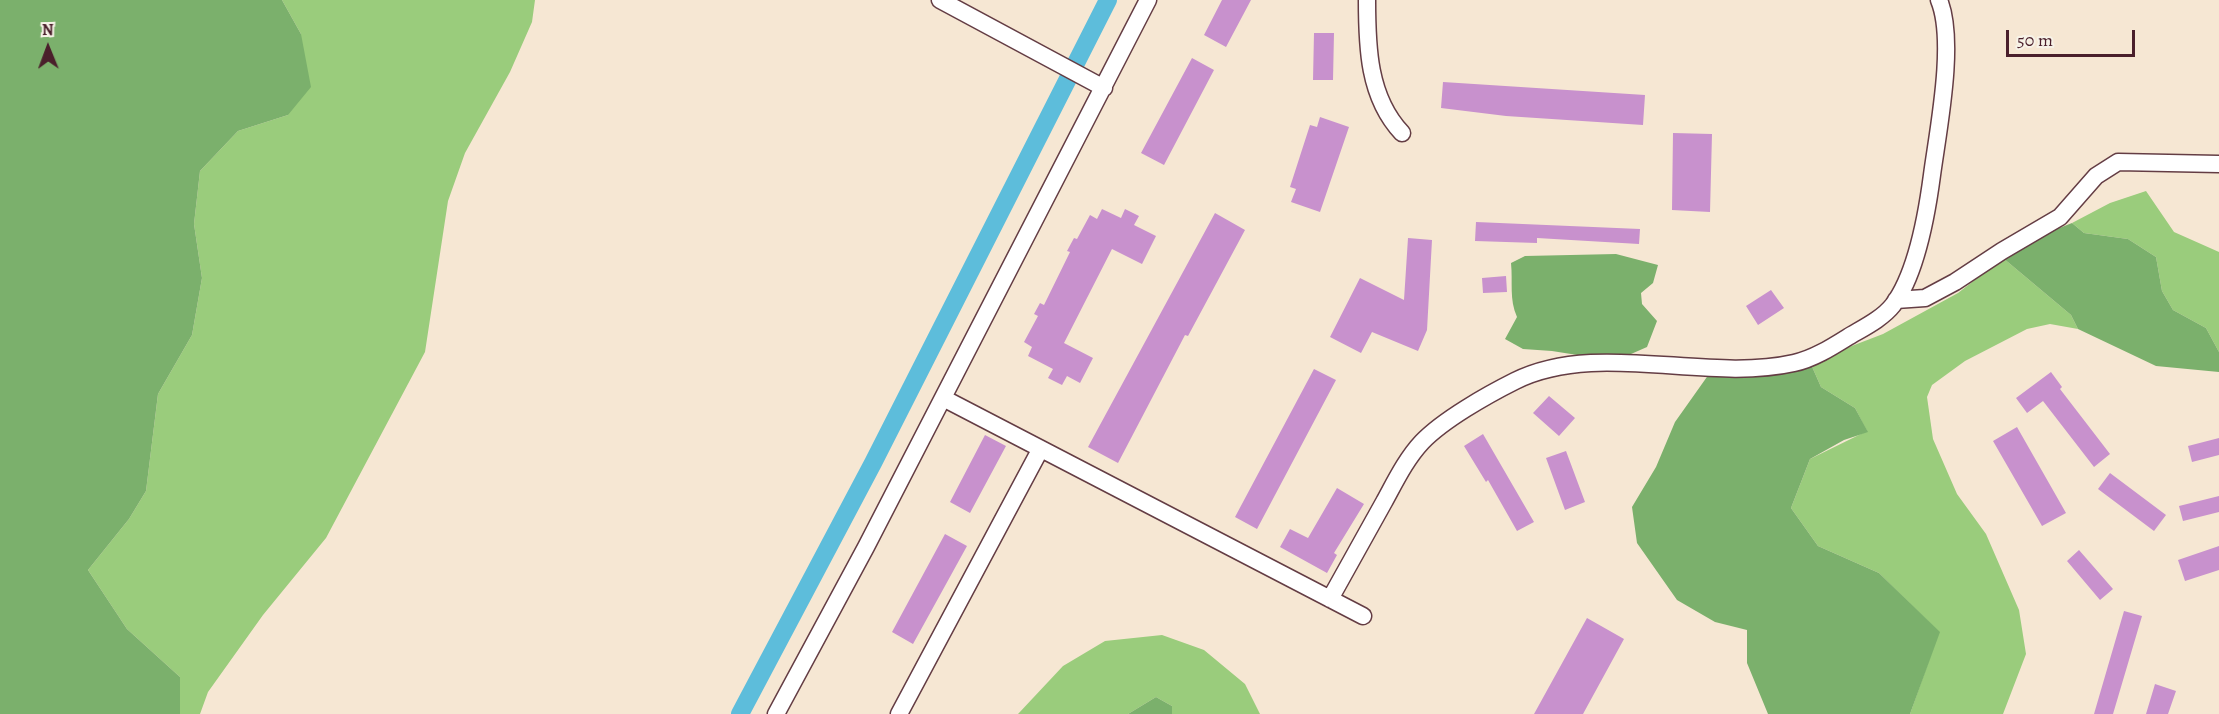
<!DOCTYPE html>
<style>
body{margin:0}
#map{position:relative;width:2219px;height:714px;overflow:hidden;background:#f6e7d3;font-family:Alegreya,serif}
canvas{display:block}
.north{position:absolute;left:18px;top:18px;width:60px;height:60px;-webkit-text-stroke:4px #f7f3e8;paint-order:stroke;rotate:359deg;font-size:16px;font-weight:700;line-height:24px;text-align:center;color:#4a1f2b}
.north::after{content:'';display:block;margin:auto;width:21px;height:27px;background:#4a1f2b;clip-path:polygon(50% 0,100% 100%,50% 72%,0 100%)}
.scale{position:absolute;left:2006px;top:30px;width:129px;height:27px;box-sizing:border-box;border:3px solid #4a1f2b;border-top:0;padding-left:8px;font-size:18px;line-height:21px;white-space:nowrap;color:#4a1f2b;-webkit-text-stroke:4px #f7f3e8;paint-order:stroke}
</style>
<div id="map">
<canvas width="2219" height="714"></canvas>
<div class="north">N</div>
<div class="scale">50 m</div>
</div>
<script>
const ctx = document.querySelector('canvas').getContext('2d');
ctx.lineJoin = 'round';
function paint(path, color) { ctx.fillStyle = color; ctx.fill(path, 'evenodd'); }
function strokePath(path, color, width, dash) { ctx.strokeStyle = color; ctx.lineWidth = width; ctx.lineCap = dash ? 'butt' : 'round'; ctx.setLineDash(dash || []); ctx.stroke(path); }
paint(new Path2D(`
 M 282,0 L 535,0 L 532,22 L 510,72 L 465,153 L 448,201 L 425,352 L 326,538 L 263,615 L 208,692 L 200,714 L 180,714 L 180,677 L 127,629 L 88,570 L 129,519 L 146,491 L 158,394 L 192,335 L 202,278 L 194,224 L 200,171 L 238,131 L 288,115 L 301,34 Z
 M 2146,191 L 2174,232 L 2219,252 L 2219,352 L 2206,328 L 2173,310 L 2162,291 L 2156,257 L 2128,239 L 2084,233 L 2072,223 L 2110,203 Z
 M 2003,258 L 2071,315 L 2078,329 L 2050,324 L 2027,329 L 1965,361 L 1932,385 L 1927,397 L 1933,439 L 1957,494 L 1986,534 L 2019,610 L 2026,654 L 2003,714 L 1910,714 L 1939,632 L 1879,573 L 1818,546 L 1791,508 L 1810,459 L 1867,431 L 1855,408 L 1821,387 L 1810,362 L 1883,334 L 1958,293 Z
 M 1162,635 L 1204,650 L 1245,684 L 1260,714 L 1172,714 L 1172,706 L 1156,697 L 1128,714 L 1018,714 L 1063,666 L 1105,641 Z`), '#9acc7c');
paint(new Path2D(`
 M 0,0 L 282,0 L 301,34 L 311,87 L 288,115 L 238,131 L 200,171 L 194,224 L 202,278 L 192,335 L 158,394 L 146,491 L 129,519 L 88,570 L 127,629 L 180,677 L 180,714 L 0,714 Z
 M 2072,223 L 2084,233 L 2128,239 L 2156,257 L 2162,291 L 2173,310 L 2206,328 L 2219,352 L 2219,372 L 2156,366 L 2078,329 L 2071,315 L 2003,258 L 2022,243 Z
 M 1616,254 L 1658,265 L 1653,283 L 1641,293 L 1642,304 L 1657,321 L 1647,347 L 1615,361 L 1552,351 L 1523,349 L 1505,339 L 1517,317 C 1509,299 1513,283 1511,263 L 1525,256 Z
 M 1810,362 L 1821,387 L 1855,408 L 1868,432 L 1844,440 L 1810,459 L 1791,508 L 1818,546 L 1879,573 L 1940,632 L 1910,714 L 1768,714 L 1747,663 L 1747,630 L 1715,622 L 1677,600 L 1637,543 L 1632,507 L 1656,467 L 1675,422 L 1709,374 Z
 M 1156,697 L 1172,706 L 1172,714 L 1128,714 Z`), '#7bb06c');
strokePath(new Path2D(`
 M 740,714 L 873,463 L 1108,0`), '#5dbddb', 18);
paint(new Path2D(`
 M 1222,0 L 1251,0 L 1226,47 L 1204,35 Z
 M 1314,33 L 1334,33 L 1333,80 L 1313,80 Z
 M 1192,58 L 1214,70 L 1164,165 L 1141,153 Z
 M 1443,82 L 1645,95 L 1643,125 L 1506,116 L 1441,108 Z
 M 1320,117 L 1349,127 L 1320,212 L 1291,202 L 1296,189 L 1290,187 L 1310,125 L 1317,127 Z
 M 1673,133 L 1712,134 L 1710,212 L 1672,210 Z
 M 1102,209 L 1121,218 L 1125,209 L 1139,216 L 1134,225 L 1156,236 L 1142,264 L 1112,249 L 1064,343 L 1093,358 L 1080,383 L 1067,376 L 1062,385 L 1048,378 L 1053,369 L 1028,356 L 1032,347 L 1024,342 L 1038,316 L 1034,314 L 1040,303 L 1044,305 L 1070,252 L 1067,251 L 1074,238 L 1077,239 L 1090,215 L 1097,219 Z
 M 1215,213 L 1245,230 L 1188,336 L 1185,335 L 1118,463 L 1088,447 Z
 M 1476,222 L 1640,229 L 1639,244 L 1537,238 L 1537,243 L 1475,241 Z
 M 1408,238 L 1432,240 L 1427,330 L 1418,351 L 1372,332 L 1361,353 L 1330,337 L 1360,278 L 1404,300 Z
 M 1506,276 L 1507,292 L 1483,293 L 1482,278 Z
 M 1771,290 L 1784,308 L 1758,325 L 1746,306 Z
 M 1314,369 L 1336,380 L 1257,529 L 1235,517 Z
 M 2051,372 L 2062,387 L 2060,389 L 2110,454 L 2094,467 L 2043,401 L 2027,413 L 2016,398 Z
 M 1549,396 L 1575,418 L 1559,436 L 1533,413 Z
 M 2017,427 L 2066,513 L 2042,526 L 1993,441 Z
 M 1483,434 L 1534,522 L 1517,531 L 1488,480 L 1486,482 L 1464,446 Z
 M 985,435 L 1006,446 L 970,513 L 950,502 Z
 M 2219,438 L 2219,455 L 2192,462 L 2188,446 Z
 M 1566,451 L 1585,502 L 1565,510 L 1546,458 Z
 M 2110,473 L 2166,515 L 2154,531 L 2098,489 Z
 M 1337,488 L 1364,504 L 1334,553 L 1337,555 L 1327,573 L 1280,547 L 1290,529 L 1308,538 Z
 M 2219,496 L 2219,512 L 2183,521 L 2179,506 Z
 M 945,534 L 967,546 L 913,644 L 892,632 Z
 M 2219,546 L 2219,570 L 2185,581 L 2178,560 Z
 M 2079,550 L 2113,589 L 2100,600 L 2067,561 Z
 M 2124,611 L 2142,616 L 2113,714 L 2094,714 Z
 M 1587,618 L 1624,639 L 1583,714 L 1534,714 Z
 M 2155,684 L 2176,691 L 2168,714 L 2146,714 Z`), '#c891cd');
const street = new Path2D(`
 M 940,0 L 1104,88
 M 1367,0 C 1367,46 1368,97 1402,133
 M 1896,300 L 1925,298 L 1955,282 L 2002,251 L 2060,217 L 2096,176 L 2118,162 L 2219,164
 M 943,398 L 1363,616
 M 1330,599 C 1348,567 1366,534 1384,502 C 1395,482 1406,459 1422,442 C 1443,420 1487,395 1515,381 C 1597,340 1706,383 1794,363 C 1813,359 1832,347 1848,337 C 1863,328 1882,319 1893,305 C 1917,273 1927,213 1932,175 C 1938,130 1956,41 1939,0
 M 776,714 L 866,547 L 1148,0
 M 899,714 L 1040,450`);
strokePath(street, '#643d44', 19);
strokePath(street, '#fff', 16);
</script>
